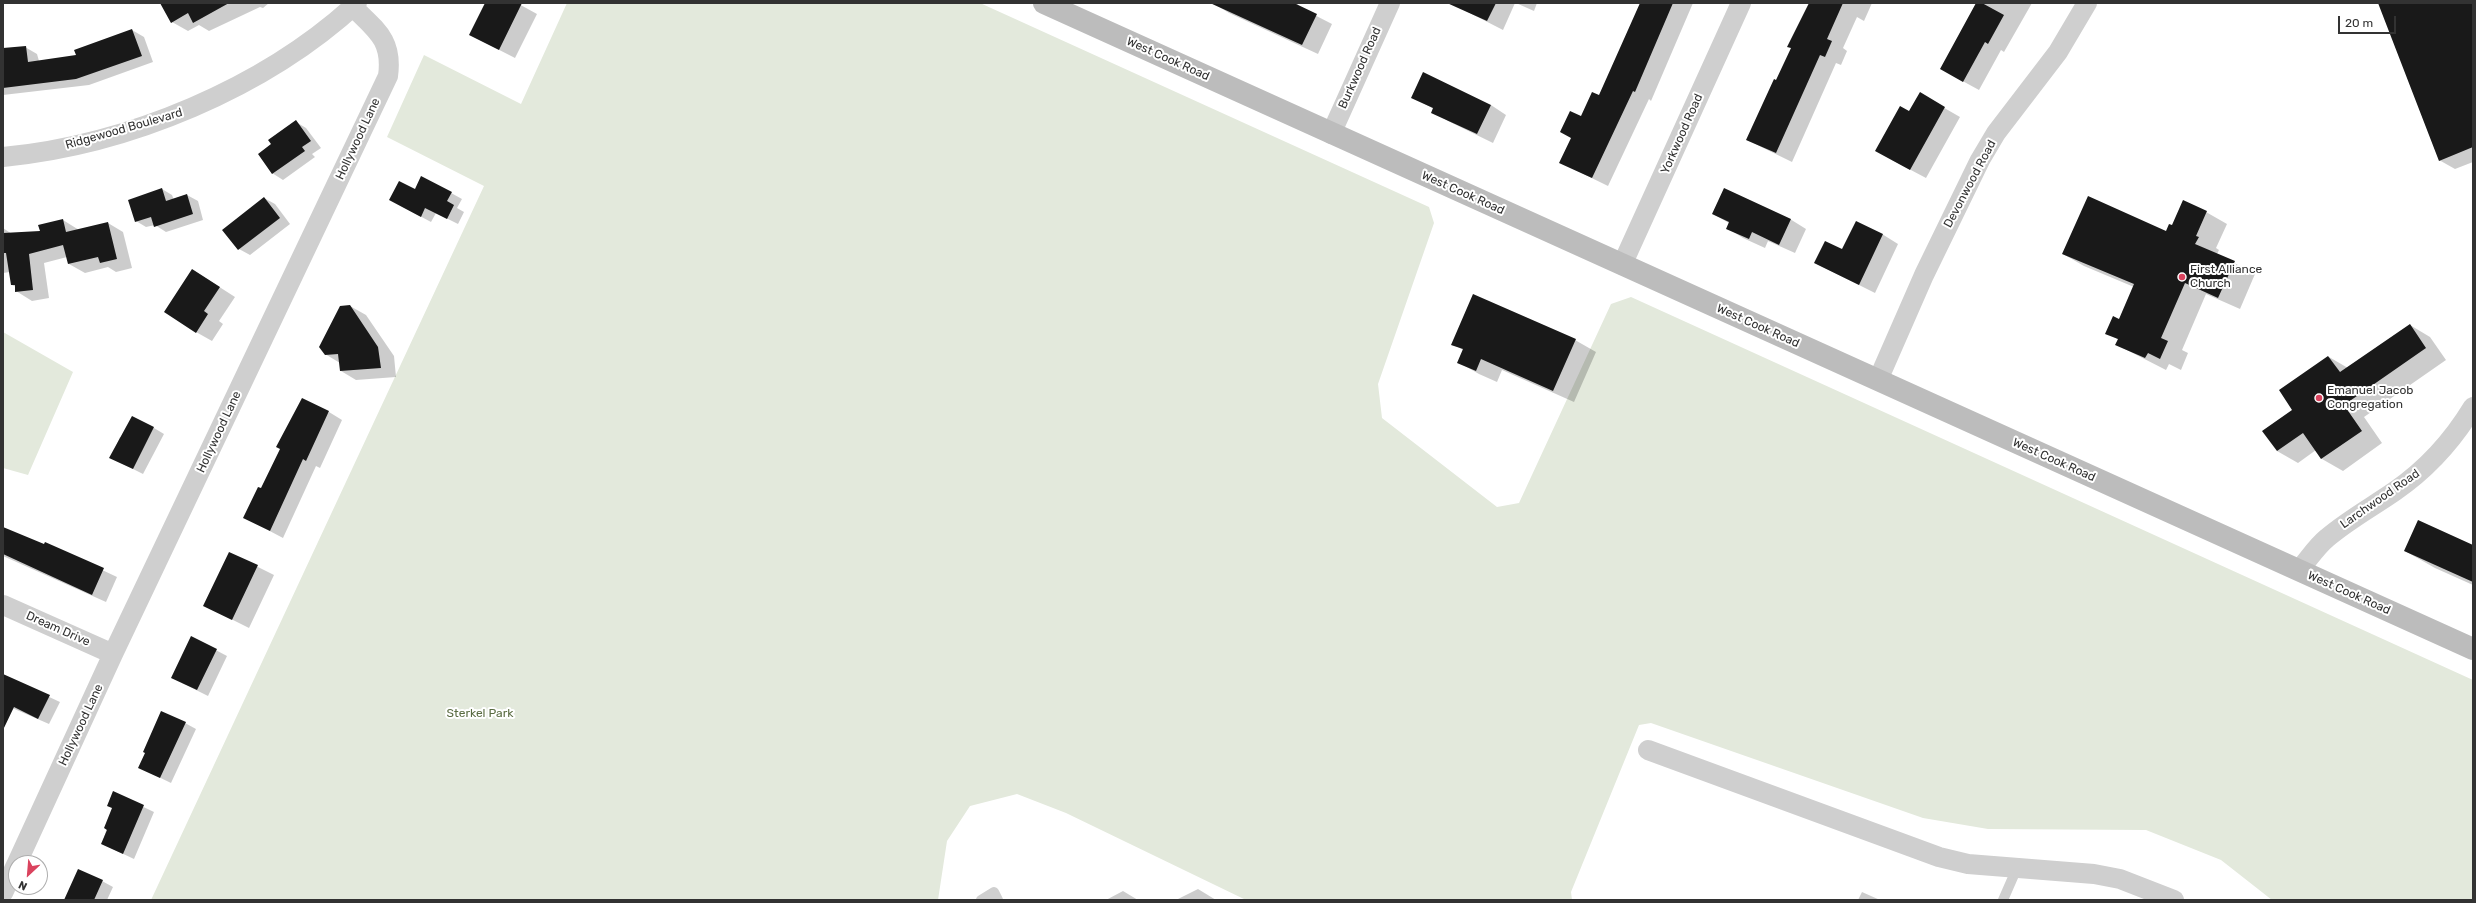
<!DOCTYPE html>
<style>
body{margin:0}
#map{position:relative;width:2476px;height:903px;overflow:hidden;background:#fff;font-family:Rubik,sans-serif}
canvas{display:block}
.frame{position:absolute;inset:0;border:4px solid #323232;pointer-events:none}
.north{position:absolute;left:8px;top:855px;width:40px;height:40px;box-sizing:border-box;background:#fff;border:1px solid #adadad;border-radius:50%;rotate:206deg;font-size:11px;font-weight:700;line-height:16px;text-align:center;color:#323232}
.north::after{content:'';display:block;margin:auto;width:14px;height:18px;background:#da435e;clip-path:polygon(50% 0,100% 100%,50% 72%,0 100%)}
.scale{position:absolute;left:2338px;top:16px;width:58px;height:18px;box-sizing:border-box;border:2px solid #323232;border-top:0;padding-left:5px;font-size:12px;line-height:14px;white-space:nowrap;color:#323232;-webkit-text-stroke:3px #fff;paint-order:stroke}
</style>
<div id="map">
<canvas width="2476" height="903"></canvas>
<div class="frame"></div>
<div class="north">N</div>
<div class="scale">20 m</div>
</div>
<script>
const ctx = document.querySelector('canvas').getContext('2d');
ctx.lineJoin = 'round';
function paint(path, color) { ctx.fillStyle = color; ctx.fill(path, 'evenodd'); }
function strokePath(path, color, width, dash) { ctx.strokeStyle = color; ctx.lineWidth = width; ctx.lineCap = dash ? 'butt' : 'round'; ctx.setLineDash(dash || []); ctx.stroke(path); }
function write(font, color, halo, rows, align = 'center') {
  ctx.font = font + ' Rubik,sans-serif'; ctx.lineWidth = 4; ctx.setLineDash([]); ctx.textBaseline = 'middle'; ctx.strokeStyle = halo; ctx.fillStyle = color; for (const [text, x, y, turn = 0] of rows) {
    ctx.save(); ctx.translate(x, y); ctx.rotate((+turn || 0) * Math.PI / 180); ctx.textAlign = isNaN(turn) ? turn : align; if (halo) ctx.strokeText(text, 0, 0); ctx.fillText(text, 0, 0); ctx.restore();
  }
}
paint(new Path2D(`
 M 567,3 L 980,3 L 1429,207 L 1434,223 L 1378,384 L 1382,418 L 1497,507 L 1519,503 L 1611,304 L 1631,297 L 2473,680 L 2473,900 L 2272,900 L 2221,860 L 2146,830 L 1988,829 L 1923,818 L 1651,723 L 1639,725 L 1571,892 L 1572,900 L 1246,900 L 1066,813 L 1017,794 L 970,806 L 947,841 L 938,900 L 151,900 L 484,186 L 387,137 L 424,55 L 521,104 Z
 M 3,332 L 73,372 L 28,475 L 3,468 Z`), '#e3e9dc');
paint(new Path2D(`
 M 165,3 L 269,3 L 263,8 L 260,7 L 209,31 L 199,25 L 188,31 L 172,22 Z
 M 486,3 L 517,3 L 537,14 L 515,58 L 470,35 Z
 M 1213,3 L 1297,3 L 1299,7 L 1332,24 L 1318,54 L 1229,13 Z
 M 1464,3 L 1515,3 L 1503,30 L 1462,9 Z
 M 1516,3 L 1537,3 L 1534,11 Z
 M 1642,3 L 1693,3 L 1651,101 L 1649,99 L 1608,186 L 1561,163 L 1582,117 L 1599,97 Z
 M 1810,3 L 1872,3 L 1864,21 L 1857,17 L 1843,48 L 1847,51 L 1841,65 L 1836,63 L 1792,162 L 1747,140 L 1792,48 L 1788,47 Z
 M 1977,3 L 2032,3 L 2004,52 L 2001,50 L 1979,90 L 1957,78 Z
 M 2379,3 L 2473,3 L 2473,162 L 2455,169 L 2439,160 Z
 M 132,30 L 144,37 L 153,62 L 89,85 L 3,95 L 3,50 L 25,47 L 37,54 L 39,61 L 77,56 Z
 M 1920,94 L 1960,117 L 1926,178 L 1892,160 L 1910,113 Z
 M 1412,97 L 1491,105 L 1506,115 L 1493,143 L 1448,121 L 1433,112 L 1434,109 Z
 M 296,122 L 306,128 L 321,148 L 312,154 L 315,157 L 283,180 L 272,173 L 273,144 Z
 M 422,177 L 462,199 L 457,208 L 464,212 L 458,224 L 436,213 L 431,222 L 401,206 L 415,190 Z
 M 162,189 L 172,195 L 174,200 L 187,195 L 198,201 L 203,220 L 166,232 L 155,225 L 146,227 L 136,221 Z
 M 264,198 L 275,204 L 290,224 L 250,255 L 239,249 L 224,230 Z
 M 2206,212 L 2227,224 L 2216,248 L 2219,250 L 2217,254 L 2255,274 L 2240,309 L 2206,294 L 2182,350 L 2188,353 L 2181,370 L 2169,364 L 2166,370 L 2117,345 L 2119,340 L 2107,333 L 2119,320 L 2134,287 L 2084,266 L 2063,254 L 2167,232 L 2172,226 Z
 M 1713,214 L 1790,219 L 1806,229 L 1795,253 L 1768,241 L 1765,248 L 1743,238 L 1727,228 L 1729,223 Z
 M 63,220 L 79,230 L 108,223 L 123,232 L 132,268 L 116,272 L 108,267 L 85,273 L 69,264 L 67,257 L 44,263 L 49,298 L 32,301 L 16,291 L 16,287 L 12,285 L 10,272 L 3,273 L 3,228 L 12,234 L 41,232 Z
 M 1882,234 L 1898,244 L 1875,293 L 1815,263 Z
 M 193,270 L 235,297 L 219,321 L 223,324 L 212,341 L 196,332 Z
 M 350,306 L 366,315 L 394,356 L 396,377 L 356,380 L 341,371 L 340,363 L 325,354 Z
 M 2410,325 L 2430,337 L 2446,360 L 2364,417 L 2382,443 L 2343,471 L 2322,459 L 2316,450 L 2298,463 L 2277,451 L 2294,410 L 2329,357 L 2348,368 Z
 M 1575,340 L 1596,352 L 1574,402 L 1502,370 L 1497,382 L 1479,374 L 1458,362 L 1463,350 L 1453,344 Z
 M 329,412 L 342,420 L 320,468 L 316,466 L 283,538 L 245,518 L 262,490 Z
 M 154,428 L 164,434 L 143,474 L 111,458 L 120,437 Z
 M 3,528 L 44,545 L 45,543 L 117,577 L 106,602 L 3,556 Z
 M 2473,546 L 2473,585 L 2435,568 L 2405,551 Z
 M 230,553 L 274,575 L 249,628 L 205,606 Z
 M 191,637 L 227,656 L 208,696 L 182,683 Z
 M 4,676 L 60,702 L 49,724 L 3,704 Z
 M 185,723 L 196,729 L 171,783 L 140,768 L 146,753 Z
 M 114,793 L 154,812 L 134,859 L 102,844 L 113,808 Z
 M 102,881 L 113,887 L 107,900 L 65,900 Z
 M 1198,889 L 1216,900 L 1176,900 Z
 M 1123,891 L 1138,900 L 1106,900 Z
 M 1862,892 L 1880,900 L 1858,900 Z`), '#0003');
paint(new Path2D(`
 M 160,3 L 229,3 L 193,23 L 188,13 L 171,23 Z
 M 485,3 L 522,3 L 499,50 L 469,35 Z
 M 1210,3 L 1294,3 L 1317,14 L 1302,45 Z
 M 1447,3 L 1496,3 L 1487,21 Z
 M 1640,3 L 1673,3 L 1635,92 L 1633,91 L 1592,178 L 1559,163 L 1571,138 L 1560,132 L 1570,111 L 1581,116 L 1592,92 L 1599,95 Z
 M 1809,3 L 1843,3 L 1827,39 L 1832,41 L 1825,57 L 1820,55 L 1776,153 L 1746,140 L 1774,79 L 1776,80 L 1791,48 L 1787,47 Z
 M 1976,3 L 1982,3 L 2004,15 L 1988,44 L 1985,42 L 1963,82 L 1940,69 Z
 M 2378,3 L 2473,3 L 2473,147 L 2439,161 Z
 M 132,29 L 142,56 L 76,79 L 3,88 L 3,48 L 26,46 L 28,62 L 76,55 L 74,50 Z
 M 1423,72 L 1491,105 L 1477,134 L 1431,113 L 1433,108 L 1411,98 Z
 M 1920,92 L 1945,107 L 1910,170 L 1875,151 L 1900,106 L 1909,111 Z
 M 296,120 L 311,141 L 302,147 L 305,151 L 272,174 L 258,154 L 271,144 L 268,140 Z
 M 421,176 L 452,192 L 447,201 L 454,205 L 447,219 L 425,208 L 421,217 L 389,200 L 399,181 L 415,189 Z
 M 162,188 L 166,201 L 187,194 L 193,214 L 154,227 L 151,217 L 135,222 L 128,200 Z
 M 1724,188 L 1791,219 L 1779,245 L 1752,232 L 1749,239 L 1726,229 L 1729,222 L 1712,214 Z
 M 2088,196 L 2166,231 L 2169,224 L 2172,225 L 2183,200 L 2207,211 L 2196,236 L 2199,237 L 2195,244 L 2235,261 L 2218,298 L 2185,283 L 2161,338 L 2168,341 L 2160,359 L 2148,353 L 2145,358 L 2115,345 L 2118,339 L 2105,334 L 2113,316 L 2119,319 L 2134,284 L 2062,254 Z
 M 264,197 L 280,218 L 238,250 L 222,230 Z
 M 63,219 L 66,232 L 108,222 L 117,259 L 100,263 L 98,257 L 68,264 L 63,245 L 29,254 L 33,290 L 15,292 L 15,285 L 11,285 L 6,253 L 3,253 L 3,233 L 40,231 L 38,225 Z
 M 1856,221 L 1883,234 L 1859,285 L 1814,263 L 1825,241 L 1842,249 Z
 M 192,269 L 220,287 L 204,311 L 208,314 L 196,333 L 164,312 Z
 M 1473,294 L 1576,339 L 1553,391 L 1481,359 L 1476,371 L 1457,363 L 1463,349 L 1451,345 Z
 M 350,305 L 378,347 L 381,368 L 340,371 L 338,354 L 325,355 L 319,347 L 340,306 Z
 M 2410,324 L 2426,348 L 2344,405 L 2362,431 L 2321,459 L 2303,433 L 2277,451 L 2262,431 L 2292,410 L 2279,390 L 2328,356 L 2340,372 Z
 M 302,398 L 329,411 L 306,461 L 303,459 L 270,531 L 243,518 L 258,487 L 261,488 L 280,449 L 276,447 Z
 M 132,416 L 154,427 L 133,469 L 109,458 Z
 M 2418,520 L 2473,545 L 2473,582 L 2404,551 Z
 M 3,527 L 44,544 L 45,542 L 104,568 L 92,595 L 3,554 Z
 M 229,552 L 258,565 L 232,620 L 203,606 Z
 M 191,636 L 217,649 L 197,690 L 171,678 Z
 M 3,674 L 50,695 L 38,719 L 14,707 L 3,730 Z
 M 161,711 L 186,722 L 160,778 L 138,768 L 145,753 L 143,752 Z
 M 113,791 L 144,805 L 123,854 L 101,844 L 107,830 L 104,828 L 112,808 L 107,806 Z
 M 78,869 L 103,880 L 94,900 L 64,900 Z`), '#191919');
strokePath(new Path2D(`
 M 981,900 L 994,892 L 998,900
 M 2003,900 L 2017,868`), '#cfcfcf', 10);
strokePath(new Path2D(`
 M 1331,134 L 1390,3
 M 3,157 C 128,145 265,88 357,3
 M 1622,265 L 1741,3
 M 1878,380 L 1924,275 L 1980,160 L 1996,133 L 2058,52 L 2087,3
 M 2299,570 C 2308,560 2316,547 2327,538 C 2348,520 2372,507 2395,491 C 2427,469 2453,440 2473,407
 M 3,605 L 113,654
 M 1648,750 L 1939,857 L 1968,864 L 2094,874 L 2120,879 L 2174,900
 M 17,863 L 113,654 L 388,76 C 393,40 376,30 353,7
 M 3,893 L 16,865`), '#cfcfcf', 20);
strokePath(new Path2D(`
 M 1044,3 L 2473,649`), '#bcbcbc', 22);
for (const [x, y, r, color] of [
 [2182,277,4,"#da435e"],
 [2319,398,4,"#da435e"]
]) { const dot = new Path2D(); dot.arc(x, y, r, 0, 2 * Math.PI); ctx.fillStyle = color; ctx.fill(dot); strokePath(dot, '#fff', 1.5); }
write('12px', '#323232', '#fff', [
 ["West Cook Road",1168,59,24],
 ["Burkwood Road",1360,68,-66],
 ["Ridgewood Boulevard",124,129,-16],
 ["Yorkwood Road",1682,134,-66],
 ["Hollywood Lane",358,139,-65],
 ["Devonwood Road",1970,184,-62],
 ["West Cook Road",1463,193,24],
 ["West Cook Road",1758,326,24],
 ["Hollywood Lane",219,432,-65],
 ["West Cook Road",2054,460,24],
 ["Larchwood Road",2380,499,-35],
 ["West Cook Road",2349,593,24],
 ["Dream Drive",58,629,24],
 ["Hollywood Lane",81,725,-65]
]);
write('12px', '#323232', '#fff', [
 ["First Alliance",2190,270],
 ["Church",2190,284],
 ["Emanuel Jacob",2327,391],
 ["Congregation",2327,405]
], 'left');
write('12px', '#5a6c42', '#fff', [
 ["Sterkel Park",480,714]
]);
</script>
